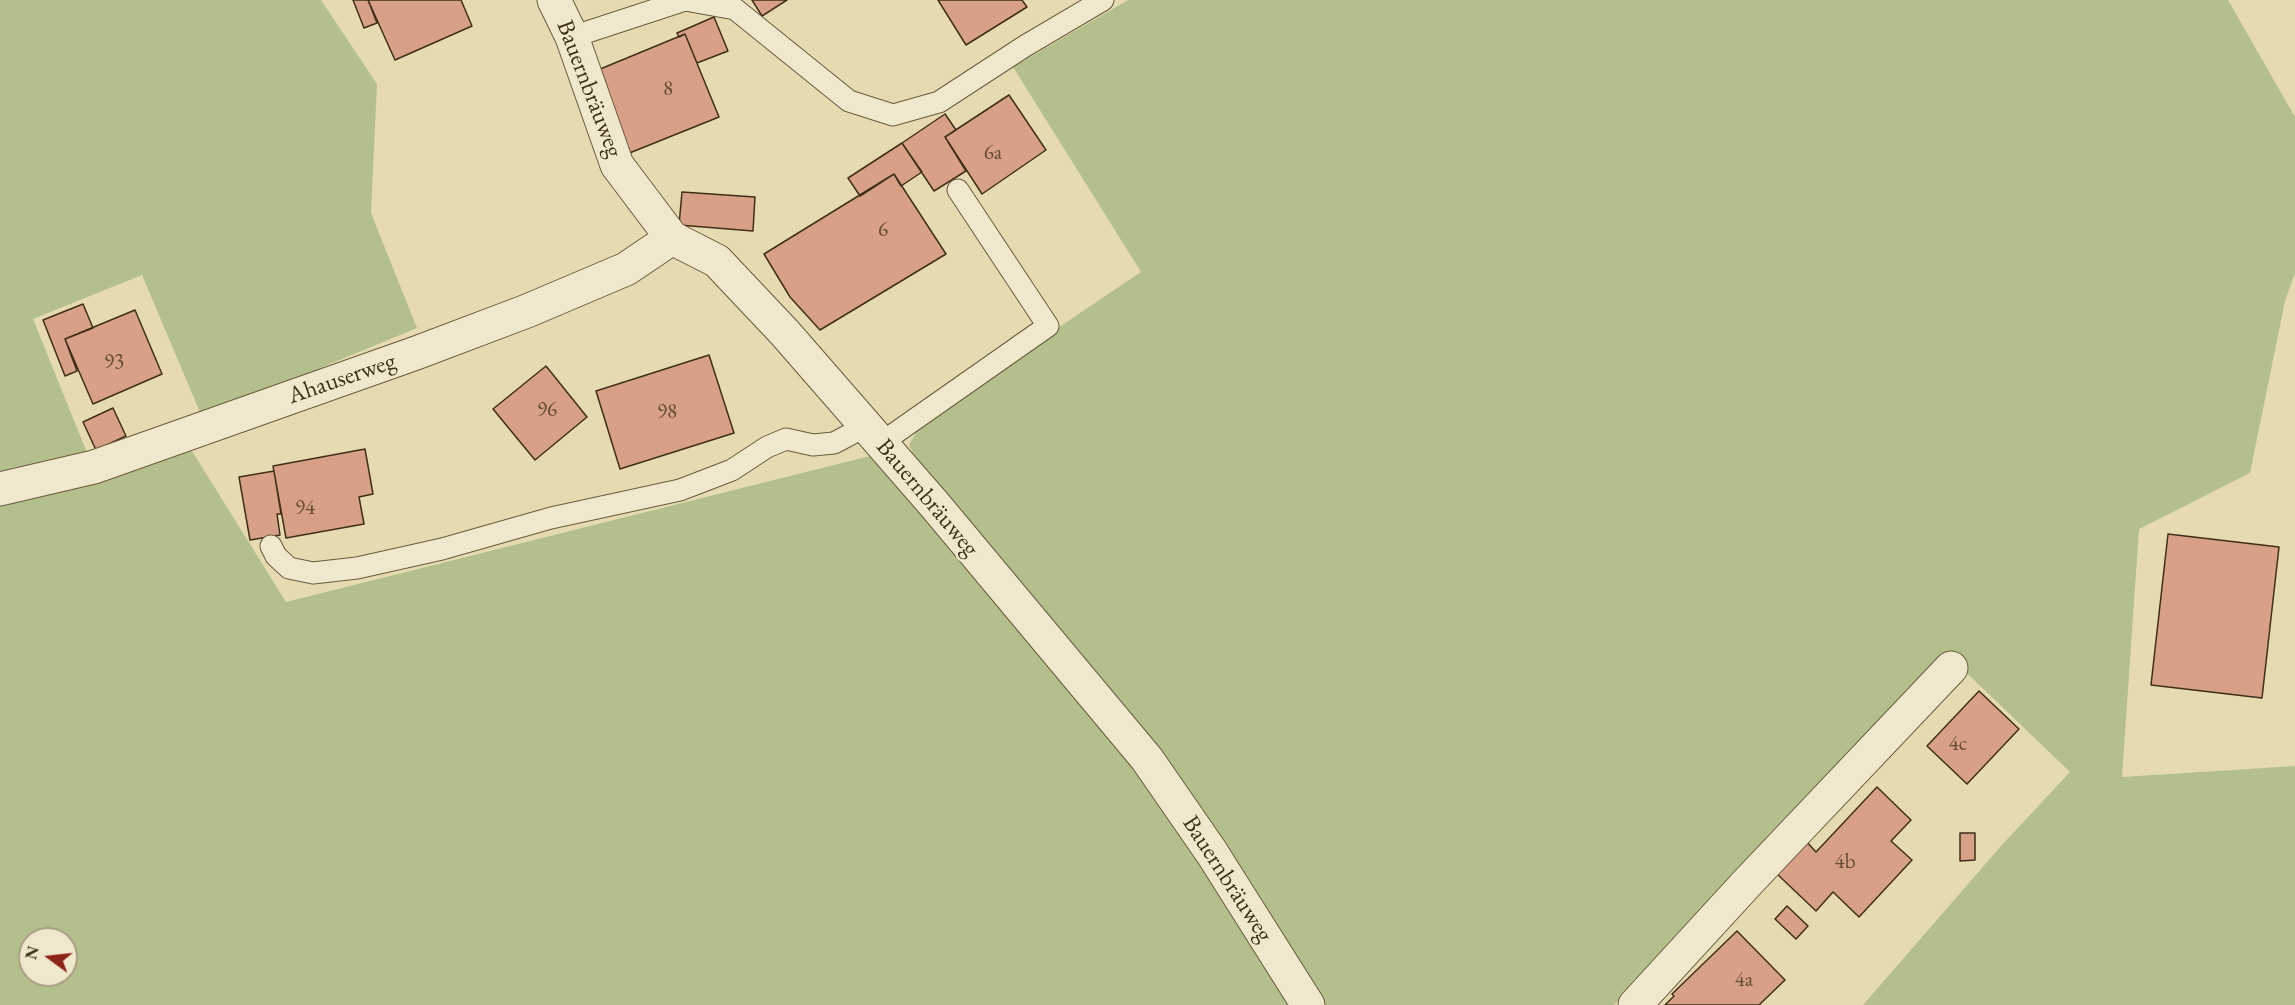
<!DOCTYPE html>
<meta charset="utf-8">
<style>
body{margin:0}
#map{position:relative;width:2295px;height:1005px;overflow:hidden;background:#e6dbb0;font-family:"EB Garamond",serif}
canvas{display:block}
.north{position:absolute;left:18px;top:927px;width:60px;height:60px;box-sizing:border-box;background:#efe8cc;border:2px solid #a99e84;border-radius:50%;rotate:285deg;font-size:16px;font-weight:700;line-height:24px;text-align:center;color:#3f2f18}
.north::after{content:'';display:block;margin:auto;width:21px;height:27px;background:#8f2418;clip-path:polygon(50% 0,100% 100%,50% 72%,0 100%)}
</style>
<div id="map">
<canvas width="2295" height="1005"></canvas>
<div class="north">N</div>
</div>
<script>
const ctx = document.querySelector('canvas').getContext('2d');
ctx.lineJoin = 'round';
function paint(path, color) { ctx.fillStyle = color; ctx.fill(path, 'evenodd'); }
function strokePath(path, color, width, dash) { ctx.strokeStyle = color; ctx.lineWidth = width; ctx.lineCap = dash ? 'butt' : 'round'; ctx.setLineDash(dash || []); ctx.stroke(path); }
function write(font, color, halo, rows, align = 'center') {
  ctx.font = font + ' "EB Garamond",serif'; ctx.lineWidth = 5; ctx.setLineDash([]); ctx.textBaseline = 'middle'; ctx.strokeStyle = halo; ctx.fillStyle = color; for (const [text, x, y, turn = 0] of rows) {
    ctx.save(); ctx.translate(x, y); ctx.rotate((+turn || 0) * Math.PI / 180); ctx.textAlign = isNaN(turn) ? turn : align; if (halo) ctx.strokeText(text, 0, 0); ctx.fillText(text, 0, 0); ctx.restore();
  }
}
paint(new Path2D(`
 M 0,0 L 321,0 L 377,84 L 371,213 L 417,328 L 202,417 L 142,275 L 33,319 L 90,460 L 0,483 Z
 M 1128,0 L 2228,0 L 2295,117 L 2295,273 L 2285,301 L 2250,473 L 2139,529 L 2122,777 L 2295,766 L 2295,1005 L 1863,1005 L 2001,846 L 2070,772 L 1949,656 L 1614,1005 L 1318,1005 L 922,474 L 909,445 L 925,417 L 1141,272 L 1013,67 Z
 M 192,451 L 286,602 L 874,455 L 1132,757 L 1293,1005 L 0,1005 L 0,500 ZM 30,939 L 66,939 L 66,975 L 30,975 Z`), '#b3c08c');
const building = new Path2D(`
 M 353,0 L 368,0 L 377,23 L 364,28 Z
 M 368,0 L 461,0 L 472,26 L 395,60 Z
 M 752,0 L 787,0 L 762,16 Z
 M 938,0 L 1022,0 L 1027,7 L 966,45 Z
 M 714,17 L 728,51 L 697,63 L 685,34 L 679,37 L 677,33 Z
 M 685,34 L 719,117 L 627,154 L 593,72 Z
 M 1009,95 L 1046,150 L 982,194 L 945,137 Z
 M 945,114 L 956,130 L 945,137 L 966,171 L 934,191 L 902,143 Z
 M 902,143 L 922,172 L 901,186 L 894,174 L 860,196 L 848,178 Z
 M 894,174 L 946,254 L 820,330 L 790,297 L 764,254 Z
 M 682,192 L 755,197 L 753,231 L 679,225 Z
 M 83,304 L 93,328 L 65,339 L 77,371 L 65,376 L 43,320 Z
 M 135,310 L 162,374 L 93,404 L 65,339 Z
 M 709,355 L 734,433 L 620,469 L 596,391 Z
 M 546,366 L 587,417 L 535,460 L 493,409 Z
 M 113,408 L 126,436 L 96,450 L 83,422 Z
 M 365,449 L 373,494 L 359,497 L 364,524 L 286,538 L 273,466 Z
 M 274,471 L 281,514 L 277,514 L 280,535 L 250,540 L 239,477 Z
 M 2168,534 L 2279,547 L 2262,698 L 2151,685 Z
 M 1979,691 L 2019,729 L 1967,784 L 1927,746 Z
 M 1877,787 L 1911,820 L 1891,841 L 1912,860 L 1859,917 L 1833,892 L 1816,911 L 1776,873 L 1806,841 L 1816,852 Z
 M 1960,833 L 1975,833 L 1975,860 L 1960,861 Z
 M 1787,906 L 1808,926 L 1796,939 L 1775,919 Z
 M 1737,931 L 1785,980 L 1759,1005 L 1665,1005 L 1674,996 L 1672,994 Z`);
paint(building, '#d8a187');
strokePath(building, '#3f2f18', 1.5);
const lane = new Path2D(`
 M 572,37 L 685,0 L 735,9 L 849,101 L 893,115 L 939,102 L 1025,46 L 1103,0
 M 881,443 L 1048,326 L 958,190
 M 271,546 L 276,556 L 289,568 L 313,573 L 357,568 L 442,549 L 551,518 L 680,490 L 732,470 L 767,447 L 786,439 L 813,445 L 834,443 L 866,426`);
const street = new Path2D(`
 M 554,0 L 572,37 L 617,165 L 672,238 L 717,261 L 785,333 L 934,504 L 1147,759 L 1212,853 L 1308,1005
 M 0,489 L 94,467 L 416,353 L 527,311 L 626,269 L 672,238
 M 1635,1005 L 1747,883 L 1951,668`);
strokePath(lane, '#695a3e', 23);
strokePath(street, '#695a3e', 35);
strokePath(lane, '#efe8cc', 21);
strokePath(street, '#efe8cc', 33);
write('21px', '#654c34', null, [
 ["8",668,89],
 ["6a",993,153],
 ["6",883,230],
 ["93",114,362],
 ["96",547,410],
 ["98",667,412],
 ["94",305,508],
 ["4c",1958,744],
 ["4b",1845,862],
 ["4a",1744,980]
]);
write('24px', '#3f2f18', '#efe8cc', [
 ["Bauernbräuweg",589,89,69],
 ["Ahauserweg",342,379,-19],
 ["Bauernbräuweg",927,498,50],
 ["Bauernbräuweg",1227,879,57]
]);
</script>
